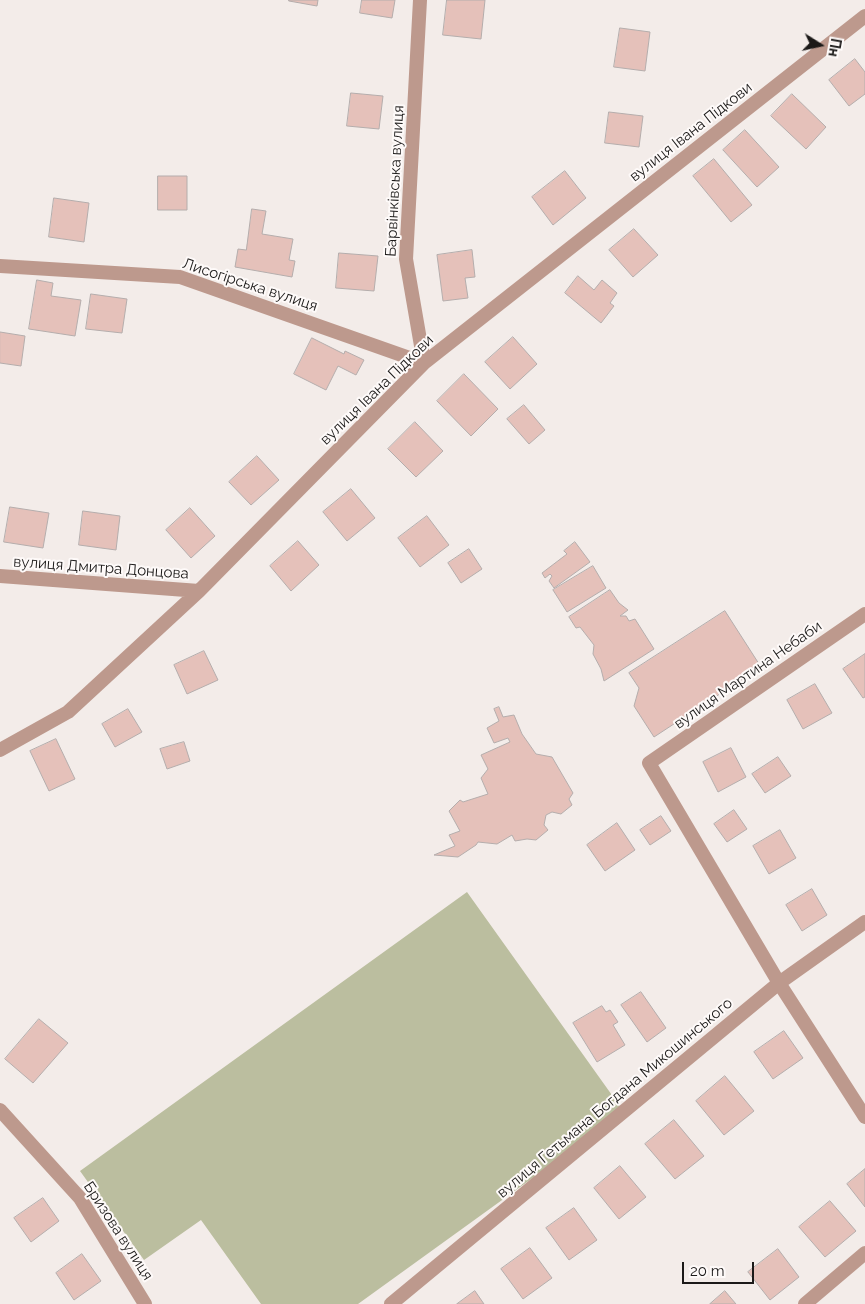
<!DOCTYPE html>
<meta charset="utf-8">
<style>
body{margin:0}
#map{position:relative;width:865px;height:1304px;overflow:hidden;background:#f3ece9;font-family:Raleway,sans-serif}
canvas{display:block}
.north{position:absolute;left:795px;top:20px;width:50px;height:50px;-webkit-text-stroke:4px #fefaf9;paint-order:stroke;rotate:100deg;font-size:14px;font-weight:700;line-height:20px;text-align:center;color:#1b1918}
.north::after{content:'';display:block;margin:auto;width:18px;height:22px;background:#1b1918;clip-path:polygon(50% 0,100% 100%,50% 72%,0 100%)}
.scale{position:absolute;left:682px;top:1262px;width:72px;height:22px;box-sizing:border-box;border:2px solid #1b1918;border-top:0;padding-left:6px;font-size:15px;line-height:18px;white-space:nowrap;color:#1b1918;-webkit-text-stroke:4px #fefaf9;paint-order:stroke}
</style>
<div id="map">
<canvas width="865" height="1304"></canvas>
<div class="north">Пн</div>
<div class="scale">20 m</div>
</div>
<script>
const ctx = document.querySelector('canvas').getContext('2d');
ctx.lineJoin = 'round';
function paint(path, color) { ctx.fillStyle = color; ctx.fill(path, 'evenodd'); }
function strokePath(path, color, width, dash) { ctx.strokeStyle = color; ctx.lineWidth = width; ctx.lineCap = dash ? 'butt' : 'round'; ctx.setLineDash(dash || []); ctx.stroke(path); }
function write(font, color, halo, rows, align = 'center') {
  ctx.font = font + ' Raleway,sans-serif'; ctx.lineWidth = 4; ctx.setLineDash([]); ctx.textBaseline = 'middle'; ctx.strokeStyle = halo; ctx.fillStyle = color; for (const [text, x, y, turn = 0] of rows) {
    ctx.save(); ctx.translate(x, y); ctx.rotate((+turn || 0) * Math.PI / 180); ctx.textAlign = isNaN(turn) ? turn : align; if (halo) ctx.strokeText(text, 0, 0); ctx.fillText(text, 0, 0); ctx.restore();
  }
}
paint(new Path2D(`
 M 467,892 L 624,1112 L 358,1304 L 261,1304 L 201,1220 L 144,1260 L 80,1171 Z`), '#bbbe9f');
const building = new Path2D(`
 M 289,0 L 318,0 L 317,6 L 289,1 Z
 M 362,0 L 395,0 L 392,18 L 360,13 Z
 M 447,0 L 485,0 L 481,39 L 443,35 Z
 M 620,28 L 650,32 L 645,71 L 614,67 Z
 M 855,59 L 865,72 L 865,94 L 849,106 L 829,80 Z
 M 351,93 L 383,96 L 379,129 L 347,126 Z
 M 792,94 L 826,127 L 806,149 L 771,116 Z
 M 609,112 L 643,116 L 639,147 L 605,143 Z
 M 745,130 L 779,167 L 757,187 L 723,150 Z
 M 714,159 L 752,205 L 731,222 L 693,176 Z
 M 565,171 L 586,198 L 553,225 L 532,197 Z
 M 158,176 L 187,176 L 187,210 L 158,210 Z
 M 54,198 L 89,203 L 84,242 L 49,237 Z
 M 252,209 L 266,211 L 262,234 L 293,239 L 289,260 L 295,261 L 292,277 L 235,267 L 238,249 L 246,250 Z
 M 634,229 L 658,255 L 633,277 L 609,250 Z
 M 472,250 L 475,277 L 465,278 L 468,298 L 443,301 L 437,255 Z
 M 339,253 L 378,256 L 374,291 L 336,288 Z
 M 578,276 L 594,290 L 602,280 L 617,293 L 610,303 L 614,306 L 601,323 L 565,293 Z
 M 37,280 L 53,283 L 51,296 L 81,300 L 75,336 L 29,329 Z
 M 91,294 L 127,299 L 122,333 L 86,329 Z
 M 0,332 L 25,336 L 21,366 L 0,363 Z
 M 513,337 L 537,364 L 510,389 L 485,362 Z
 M 312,338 L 344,354 L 345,351 L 364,360 L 356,375 L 338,366 L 326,390 L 294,374 Z
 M 464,374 L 498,409 L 471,436 L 437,401 Z
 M 524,405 L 545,430 L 529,444 L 507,419 Z
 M 415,422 L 443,451 L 416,477 L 388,449 Z
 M 257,456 L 279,480 L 251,505 L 229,482 Z
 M 351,489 L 375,518 L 347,541 L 323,512 Z
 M 10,507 L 49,513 L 43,548 L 4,542 Z
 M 190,508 L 215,536 L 191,558 L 166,530 Z
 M 83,511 L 120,516 L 116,550 L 79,545 Z
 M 427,516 L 449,545 L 420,567 L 398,538 Z
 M 298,541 L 319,565 L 291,591 L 270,566 Z
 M 575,542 L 590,562 L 554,588 L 549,581 L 552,576 L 550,574 L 545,578 L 542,573 L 567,554 L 564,551 Z
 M 469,549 L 482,569 L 461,583 L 448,563 Z
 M 593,566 L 606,588 L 567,612 L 553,590 Z
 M 610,590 L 619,603 L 628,610 L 620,616 L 626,616 L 629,621 L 635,619 L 654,649 L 604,681 L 601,669 L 593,654 L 594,645 L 580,627 L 576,628 L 569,617 Z
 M 725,611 L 761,667 L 654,737 L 634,706 L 639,688 L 629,673 Z
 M 204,651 L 218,680 L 187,694 L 174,665 Z
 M 865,654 L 865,697 L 863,698 L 843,669 Z
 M 815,684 L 832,713 L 803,729 L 787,700 Z
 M 499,707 L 503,717 L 514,715 L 522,734 L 536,754 L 552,757 L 573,793 L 569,799 L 572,805 L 561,814 L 552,812 L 546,815 L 544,825 L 548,830 L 536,840 L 527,839 L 515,841 L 512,835 L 497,844 L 478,842 L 476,845 L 458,857 L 434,855 L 455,846 L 449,835 L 460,831 L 449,811 L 460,800 L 463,802 L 488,794 L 481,778 L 488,769 L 481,755 L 510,742 L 508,738 L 494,743 L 487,728 L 499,721 L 494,709 Z
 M 128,709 L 142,732 L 115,747 L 102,724 Z
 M 56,739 L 75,779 L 49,791 L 30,751 Z
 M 184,742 L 190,761 L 167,769 L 160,749 Z
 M 731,748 L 746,777 L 718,792 L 703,762 Z
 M 778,757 L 791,776 L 765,793 L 752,774 Z
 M 734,810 L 747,829 L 727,842 L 714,824 Z
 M 661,816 L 671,831 L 650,845 L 640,830 Z
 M 617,823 L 635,850 L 605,871 L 587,845 Z
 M 780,830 L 796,858 L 769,874 L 753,846 Z
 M 812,889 L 827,915 L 802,931 L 786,905 Z
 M 641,992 L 666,1028 L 647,1042 L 621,1005 Z
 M 602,1006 L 606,1012 L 610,1010 L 618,1022 L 613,1025 L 625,1045 L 597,1062 L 573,1023 Z
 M 39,1019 L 68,1043 L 33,1083 L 5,1059 Z
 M 784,1031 L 803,1058 L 773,1079 L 754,1052 Z
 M 725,1076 L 754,1111 L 724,1135 L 696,1101 Z
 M 674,1120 L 704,1156 L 675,1179 L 645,1144 Z
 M 620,1166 L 646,1197 L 619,1219 L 594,1188 Z
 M 865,1169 L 865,1207 L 847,1184 Z
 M 43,1198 L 59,1221 L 31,1242 L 14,1218 Z
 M 830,1201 L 856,1231 L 825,1257 L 799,1227 Z
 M 574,1208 L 597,1240 L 569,1260 L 546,1228 Z
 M 530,1248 L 552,1278 L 523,1299 L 501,1269 Z
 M 778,1249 L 799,1277 L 770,1300 L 748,1272 Z
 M 82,1254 L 101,1281 L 74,1300 L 56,1273 Z
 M 475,1291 L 484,1304 L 457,1304 Z
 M 725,1291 L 736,1304 L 710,1304 Z`);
paint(building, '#e5c1ba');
strokePath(building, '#b4adac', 1);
strokePath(new Path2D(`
 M 0,266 L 180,277 L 424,363 L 406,259 L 420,0
 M 0,576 L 199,591
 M 865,614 L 649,763 L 779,983 L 865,1117
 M 0,750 L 68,712 L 199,591 L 424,363 L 865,16
 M 0,1110 L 80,1198 L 145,1304
 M 391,1304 L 779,983 L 865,922
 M 805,1304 L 865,1253`), '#bd998d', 14);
write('15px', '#1b1918', '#fefaf9', [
 ["вулиця Івана Підкови",691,132,-38],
 ["Барвінківська вулиця",395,181,-87],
 ["Лисогірська вулиця",250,285,18],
 ["вулиця Івана Підкови",377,390,-44],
 ["вулиця Дмитра Донцова",101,568,4],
 ["вулиця Мартина Небаби",748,675,-35],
 ["вулиця Гетьмана Богдана Микошинського",615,1098,-40],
 ["Бризова вулиця",118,1231,57]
]);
</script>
